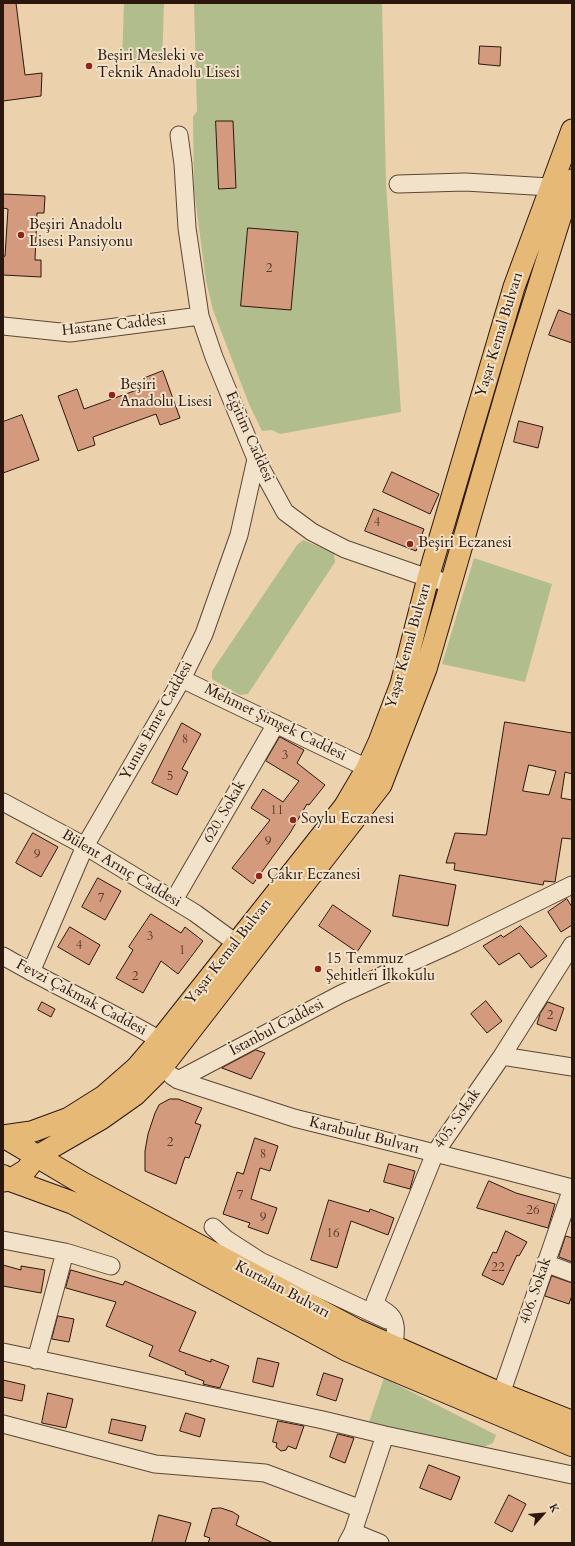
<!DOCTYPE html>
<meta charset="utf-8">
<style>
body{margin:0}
#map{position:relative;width:575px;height:1546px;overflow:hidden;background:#ebd2ac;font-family:Cardo,serif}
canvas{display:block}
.frame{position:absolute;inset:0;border:4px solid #2b170e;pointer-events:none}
.north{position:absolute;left:523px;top:1494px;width:40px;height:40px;-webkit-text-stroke:3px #f2e2c9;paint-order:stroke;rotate:63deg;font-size:11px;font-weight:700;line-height:16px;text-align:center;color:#2b170e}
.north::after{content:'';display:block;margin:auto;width:14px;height:18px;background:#2b170e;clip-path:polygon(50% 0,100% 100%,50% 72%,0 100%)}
</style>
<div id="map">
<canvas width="575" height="1546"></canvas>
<div class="frame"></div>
<div class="north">K</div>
</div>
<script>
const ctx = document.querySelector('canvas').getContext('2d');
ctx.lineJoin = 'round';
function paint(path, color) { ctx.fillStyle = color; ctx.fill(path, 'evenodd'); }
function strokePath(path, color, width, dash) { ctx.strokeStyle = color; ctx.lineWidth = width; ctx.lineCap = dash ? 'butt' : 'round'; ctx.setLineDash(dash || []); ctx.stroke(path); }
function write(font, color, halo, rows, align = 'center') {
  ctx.font = font + ' Cardo,serif'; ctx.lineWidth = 4; ctx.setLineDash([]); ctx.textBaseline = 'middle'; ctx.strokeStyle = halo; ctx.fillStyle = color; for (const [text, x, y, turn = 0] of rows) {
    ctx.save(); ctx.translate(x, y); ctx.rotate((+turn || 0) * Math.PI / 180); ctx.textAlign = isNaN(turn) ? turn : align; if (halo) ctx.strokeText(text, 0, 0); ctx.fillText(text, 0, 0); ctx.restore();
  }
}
paint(new Path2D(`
 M 124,3 L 164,3 L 162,63 L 122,62 Z
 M 194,3 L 382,3 L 386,184 L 401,412 L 280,434 L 272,430 L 262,431 L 249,404 L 213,310 L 206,281 L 194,190 L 193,117 L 197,111 Z
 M 303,540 L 334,553 L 335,562 L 248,694 L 240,695 L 212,679 L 212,671 L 297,545 Z
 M 474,558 L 552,584 L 525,682 L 442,664 Z
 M 384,1378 L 496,1435 L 493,1443 L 479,1449 L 368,1425 Z`), '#b2bd8e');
const building = new Path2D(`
 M 3,3 L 16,3 L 25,75 L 42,73 L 41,96 L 3,101 Z
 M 480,46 L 501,47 L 500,66 L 479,64 Z
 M 216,121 L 233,121 L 236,188 L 219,189 Z
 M 3,194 L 45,196 L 44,213 L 37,213 L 35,260 L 41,260 L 41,277 L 3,275 L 3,257 L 5,256 L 8,209 L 3,208 Z
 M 248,228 L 298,232 L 291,310 L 241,306 Z
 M 559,310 L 572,315 L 572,343 L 549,335 Z
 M 163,371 L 180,418 L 160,425 L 156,414 L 93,437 L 95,445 L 78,451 L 58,396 L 77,389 L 84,409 L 148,386 L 145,378 Z
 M 22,415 L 39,460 L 3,473 L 3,422 Z
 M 519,421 L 543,427 L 538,448 L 514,442 Z
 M 392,472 L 439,494 L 430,514 L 383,492 Z
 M 374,509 L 424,529 L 416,551 L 365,531 Z
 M 505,722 L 572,733 L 572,774 L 565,772 L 561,798 L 572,800 L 572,839 L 562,838 L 555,882 L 544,881 L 543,885 L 454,870 L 455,863 L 446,863 L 455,833 L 486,835 ZM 529,765 L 556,771 L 549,795 L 523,791 Z
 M 182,723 L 201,734 L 182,769 L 188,772 L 177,795 L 152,783 Z
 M 280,737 L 304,750 L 297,763 L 325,785 L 309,805 L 307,804 L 290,833 L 253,884 L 232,868 L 270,820 L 251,808 L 263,789 L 283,802 L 299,781 L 266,761 Z
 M 33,833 L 58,847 L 41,877 L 16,863 Z
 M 400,875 L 456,885 L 448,926 L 393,916 Z
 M 98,878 L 121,891 L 105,920 L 82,907 Z
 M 567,899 L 572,907 L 572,925 L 561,932 L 548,912 Z
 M 333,905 L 371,931 L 357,952 L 319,926 Z
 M 151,914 L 181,933 L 185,927 L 203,941 L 178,974 L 161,961 L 143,993 L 116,978 L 133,950 L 129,947 Z
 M 521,926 L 547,956 L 531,968 L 519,953 L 499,965 L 483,946 L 501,935 L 503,937 Z
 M 70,927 L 100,945 L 89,965 L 58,947 Z
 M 486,1001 L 502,1021 L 487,1033 L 471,1014 Z
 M 42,1002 L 55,1009 L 51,1017 L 38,1010 Z
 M 548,1002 L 564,1008 L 556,1031 L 537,1024 L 540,1014 Z
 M 256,1050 L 265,1053 L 251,1079 L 222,1068 Z
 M 170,1099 L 178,1099 L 202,1108 L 195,1123 L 201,1125 L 189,1158 L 185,1157 L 176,1184 L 145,1171 L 145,1151 L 148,1134 L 155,1113 L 159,1105 Z
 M 255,1138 L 278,1146 L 270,1171 L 260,1168 L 251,1199 L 277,1208 L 268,1234 L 248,1227 L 250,1223 L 223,1214 L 237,1172 L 243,1174 Z
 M 389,1164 L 415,1171 L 410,1189 L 384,1182 Z
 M 489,1181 L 516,1193 L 555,1204 L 548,1228 L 477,1208 Z
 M 329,1200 L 369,1212 L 370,1209 L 394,1218 L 388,1235 L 351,1221 L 337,1268 L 311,1260 Z
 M 506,1231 L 527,1242 L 519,1256 L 517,1255 L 503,1285 L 482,1275 L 493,1252 L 496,1253 Z
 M 566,1236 L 572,1238 L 572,1262 L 559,1257 Z
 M 3,1265 L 21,1270 L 21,1266 L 45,1270 L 41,1293 L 3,1286 Z
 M 71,1270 L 123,1285 L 125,1281 L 196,1312 L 179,1351 L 211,1362 L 211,1359 L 229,1366 L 220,1388 L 203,1384 L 204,1381 L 185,1374 L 186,1372 L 149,1356 L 153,1346 L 106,1326 L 116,1302 L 66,1288 Z
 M 552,1276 L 572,1283 L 572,1295 L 569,1304 L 545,1296 Z
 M 58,1316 L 74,1319 L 69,1342 L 52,1339 Z
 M 258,1358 L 279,1363 L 273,1387 L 253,1382 Z
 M 324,1373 L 343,1379 L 336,1401 L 317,1395 Z
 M 3,1380 L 25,1385 L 22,1401 L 3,1397 Z
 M 48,1393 L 73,1399 L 66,1428 L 42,1423 Z
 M 186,1413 L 205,1419 L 200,1437 L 180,1431 Z
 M 112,1419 L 146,1426 L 142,1441 L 109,1433 Z
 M 278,1421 L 304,1426 L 296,1449 L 288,1446 L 286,1450 L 281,1451 L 276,1447 L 277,1443 L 273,1442 Z
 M 338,1434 L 354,1438 L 345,1463 L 330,1457 Z
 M 429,1465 L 460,1477 L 451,1500 L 420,1488 Z
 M 509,1495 L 526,1504 L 512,1532 L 495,1523 Z
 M 221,1508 L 233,1512 L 239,1516 L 236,1525 L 273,1543 L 208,1543 L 210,1538 L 204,1536 L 212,1509 Z
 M 159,1515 L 191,1523 L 185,1543 L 152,1543 Z`);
paint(building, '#d49a7e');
strokePath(building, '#2b170e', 1);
const minor = new Path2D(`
 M 179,135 L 183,164 L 187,228 L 200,316 L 214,357 L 256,459 L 285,512 L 312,532 L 345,549 L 428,578 L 451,583
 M 398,184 L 465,182 L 550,187
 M 3,326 L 70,333 L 200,316
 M 182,679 L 367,768
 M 3,802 L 85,846 L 195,913 L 236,943
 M 174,900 L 276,724
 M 3,956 C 54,986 109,1010 160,1040
 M 31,972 L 85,846 L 182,679 L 204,634 L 239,535 L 256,459
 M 502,1056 L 572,1067
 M 172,1076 L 178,1080 L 294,1118 L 495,1168 L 572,1188
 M 178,1080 L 341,994 L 454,943 L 572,885
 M 213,1227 L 226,1239 L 260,1261 L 387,1320
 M 3,1240 L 65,1252 L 111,1266
 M 545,1263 L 572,1273
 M 394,1346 C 395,1335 398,1323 390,1315 C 384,1309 380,1310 375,1302 L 435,1153 L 502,1056 L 572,945
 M 3,1352 L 323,1420 L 385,1435 L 572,1475
 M 36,1360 L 65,1252
 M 501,1394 L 572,1188
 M 3,1424 L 155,1464 L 265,1473 L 361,1509
 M 353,1532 L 380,1543
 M 347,1543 L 353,1532 L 385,1435`);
const major = new Path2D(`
 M 3,1136 L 31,1132 L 69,1118 L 104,1096 L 136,1068 L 160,1040 L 344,807 L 367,768 L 379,742 L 401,684 L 428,578 L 514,287 L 572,130
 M 3,1181 L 10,1180 L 26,1170 L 37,1156 L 101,1119 L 135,1095 L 160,1070 L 381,785 L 426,669 L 518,352 L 572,180`);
const highway = new Path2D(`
 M 3,1136 L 82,1183 L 356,1330 L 501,1394 L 572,1422
 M 3,1176 L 10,1180 L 73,1203 L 347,1350 L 572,1445`);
strokePath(minor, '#5b4636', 19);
strokePath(major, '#2b170e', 23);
strokePath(highway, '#2b170e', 24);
strokePath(minor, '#f2e2c9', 17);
strokePath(major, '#e6b976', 21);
strokePath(highway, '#e6b976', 22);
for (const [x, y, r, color] of [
 [89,66,4,"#8f2418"],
 [21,235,4,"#8f2418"],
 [112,395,4,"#8f2418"],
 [410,544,4,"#8f2418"],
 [293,820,4,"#8f2418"],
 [259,876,4,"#8f2418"],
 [318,969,4,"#8f2418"]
]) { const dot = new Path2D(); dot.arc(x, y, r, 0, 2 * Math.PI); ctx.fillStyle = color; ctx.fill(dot); strokePath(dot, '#f2e2c9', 1.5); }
write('13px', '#55382a', null, [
 ["2",269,269],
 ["4",377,523],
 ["8",185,740],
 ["3",285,756],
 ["5",170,777],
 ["11",277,811],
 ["9",268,842],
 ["9",37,855],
 ["7",101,899],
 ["3",150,937],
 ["4",79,946],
 ["1",182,951],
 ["2",135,977],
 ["2",550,1016],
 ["2",170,1143],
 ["8",263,1155],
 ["7",240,1196],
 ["26",533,1211],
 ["9",263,1218],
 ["16",333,1234],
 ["22",498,1268]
]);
write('15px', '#2b170e', '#f2e2c9', [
 ["Beşiri Mesleki ve",97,57],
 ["Teknik Anadolu Lisesi",97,74],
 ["Beşiri Anadolu",29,226],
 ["Lisesi Pansiyonu",29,243],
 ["Beşiri",120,386],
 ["Anadolu Lisesi",120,403],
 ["Beşiri Eczanesi",418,544],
 ["Soylu Eczanesi",301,820],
 ["Çakır Eczanesi",267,876],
 ["15 Temmuz",326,960],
 ["Şehitleri İlkokulu",326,977]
], 'left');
write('15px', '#2b170e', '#f2e2c9', [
 ["Hastane Caddesi",114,326,-6],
 ["Yaşar Kemal Bulvarı",500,335,-73],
 ["Eğitim Caddesi",249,437,66],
 ["Yaşar Kemal Bulvarı",409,646,-74],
 ["Yunus Emre Caddesi",157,721,-61],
 ["Mehmet Şimşek Caddesi",275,723,26],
 ["620. Sokak",225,812,-60],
 ["Bülent Arınç Caddesi",121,869,31],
 ["Yaşar Kemal Bulvarı",229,952,-52],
 ["Fevzi Çakmak Caddesi",81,998,28],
 ["İstanbul Caddesi",277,1028,-28],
 ["405. Sokak",458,1119,-55],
 ["Karabulut Bulvarı",364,1136,14],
 ["Kurtalan Bulvarı",282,1290,28],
 ["406. Sokak",536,1291,-71]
]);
</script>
